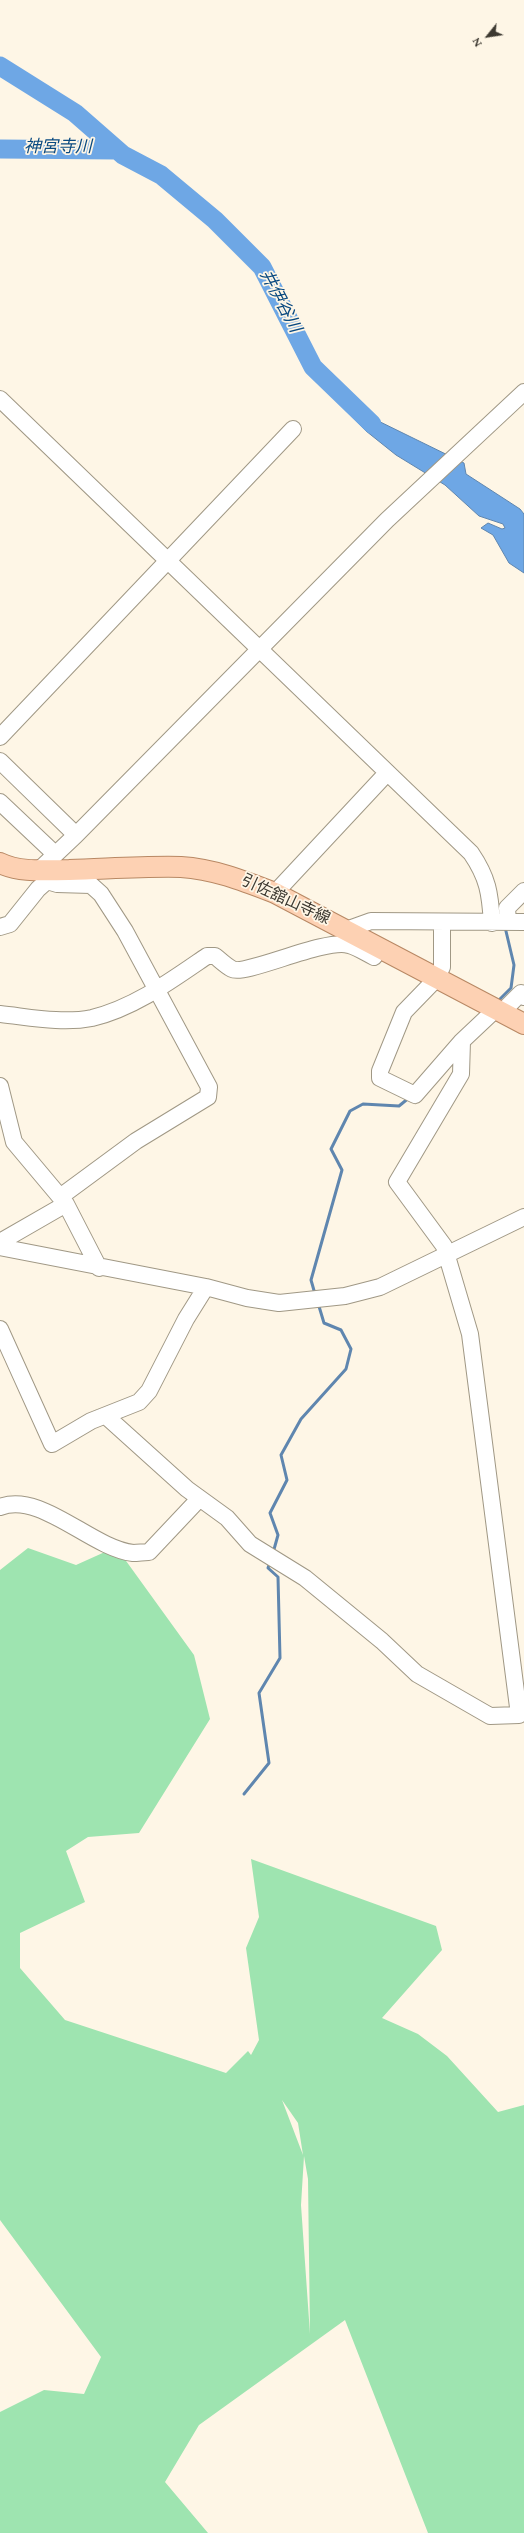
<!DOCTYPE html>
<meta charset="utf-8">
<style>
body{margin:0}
#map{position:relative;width:524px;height:2533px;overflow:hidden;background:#fef6e6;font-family:Spectral,serif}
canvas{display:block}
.north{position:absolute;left:468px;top:16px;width:40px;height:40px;-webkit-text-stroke:3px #fef6e6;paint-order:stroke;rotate:240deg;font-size:11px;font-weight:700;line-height:16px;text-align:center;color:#3d3931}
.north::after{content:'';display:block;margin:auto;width:14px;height:18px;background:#3d3931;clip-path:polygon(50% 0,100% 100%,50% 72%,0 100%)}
</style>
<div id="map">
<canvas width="524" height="2533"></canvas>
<div class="north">N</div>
</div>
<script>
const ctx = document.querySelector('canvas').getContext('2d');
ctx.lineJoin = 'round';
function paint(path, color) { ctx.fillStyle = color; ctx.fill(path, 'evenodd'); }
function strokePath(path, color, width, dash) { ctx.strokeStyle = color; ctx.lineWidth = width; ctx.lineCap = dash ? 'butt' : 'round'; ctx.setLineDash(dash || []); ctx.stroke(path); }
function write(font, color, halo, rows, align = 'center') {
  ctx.font = font + ' Spectral,"Noto Sans JP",serif'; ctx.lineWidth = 3.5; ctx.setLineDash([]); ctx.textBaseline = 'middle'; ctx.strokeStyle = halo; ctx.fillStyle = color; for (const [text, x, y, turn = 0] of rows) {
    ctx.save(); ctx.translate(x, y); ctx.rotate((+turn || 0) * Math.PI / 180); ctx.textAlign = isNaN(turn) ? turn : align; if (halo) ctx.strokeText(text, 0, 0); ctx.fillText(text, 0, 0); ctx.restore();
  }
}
paint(new Path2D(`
 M 116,1547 L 194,1655 L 210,1719 L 139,1833 L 88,1837 L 66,1851 L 85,1902 L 20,1933 L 20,1968 L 65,2020 L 226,2073 L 248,2051 L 251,2055 L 259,2040 L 246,1948 L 259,1917 L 251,1859 L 436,1926 L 442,1950 L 382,2018 L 418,2034 L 447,2056 L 498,2112 L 524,2105 L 524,2533 L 428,2533 L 345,2320 L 199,2425 L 165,2482 L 208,2533 L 0,2533 L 0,2412 L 44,2390 L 84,2394 L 101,2357 L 0,2220 L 0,1570 L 28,1548 L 76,1565 ZM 282,2100 L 298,2123 L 303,2155 ZM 304,2156 L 308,2179 L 310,2334 L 301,2205 Z`), '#9ee4b0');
const water = new Path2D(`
 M 356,404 L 364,414 L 464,463 L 466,474 L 520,509 L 524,514 L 524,573 L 509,563 L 493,535 L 481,528 L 488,523 L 502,529 L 505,528 L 503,524 L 479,516 L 445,485 L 396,455 L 366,431 L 348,413 Z`);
paint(water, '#6ea7e5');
strokePath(water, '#5f86af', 1);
strokePath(new Path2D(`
 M 500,999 L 511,988 L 514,965 L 505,927
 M 315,1294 L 311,1280 L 342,1170 L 331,1149 L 350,1111 L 363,1104 L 399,1106 L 410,1097
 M 273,1553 L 278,1535 L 270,1513 L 287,1480 L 281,1455 L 301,1419 L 346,1369 L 351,1349 L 341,1330 L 324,1323 L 318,1303
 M 244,1794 L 269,1763 L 259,1693 L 280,1658 L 278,1577 L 268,1568 L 270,1562`), '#5f86af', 3);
strokePath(new Path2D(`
 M 0,66 L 75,113 L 123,155 L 161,175 L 215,220 L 262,267 L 313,367 L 372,424
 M 0,149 L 117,150`), '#6ea7e5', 19);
const minor = new Path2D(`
 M 0,399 L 471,853 C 488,878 490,893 492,923
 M 0,737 L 293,429
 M 0,761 L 76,835
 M 0,802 L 55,854
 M 39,870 L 76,835 L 387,520 L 524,392
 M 47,881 L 57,884 L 91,885 L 101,894 L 125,931 L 209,1087 L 208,1097 L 136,1141 L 60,1197
 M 275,893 L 387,773
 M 442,922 L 442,967 L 437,978 L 404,1012 L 380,1071 L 380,1078 L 415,1095 L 462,1041
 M 508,922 L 507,908 L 524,891
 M 0,927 L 10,924 L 38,889 L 47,881 L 51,871
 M 346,930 L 371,921 L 524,922
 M 502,1012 L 521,993 L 524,997
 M 0,1014 C 29,1017 62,1024 92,1018 C 134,1008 172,980 207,956 L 215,956 C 220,960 226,966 232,969 C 246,976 324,938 349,945 C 357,947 366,953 374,957 L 380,947
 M 0,1086 L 14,1142 L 66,1204 L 99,1268
 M 0,1242 L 66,1204
 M 0,1247 L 206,1287 L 247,1298 L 279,1303 L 345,1296 L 380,1287 L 524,1217
 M 0,1329 L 52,1444 L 91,1421 L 139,1402 L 149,1391 L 186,1319 L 206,1287
 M 106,1416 L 187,1489 L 227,1518 L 250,1544 L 305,1578 L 382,1641 L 417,1674 L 490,1716 L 519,1715 L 470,1334 L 444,1246 L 397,1182 L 461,1074 L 462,1041 L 496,1009
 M 0,1507 C 41,1491 91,1548 133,1553 C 138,1553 144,1552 149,1552 L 199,1499`);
const major = new Path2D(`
 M 0,863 C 20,873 47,870 69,870 C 106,869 144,866 181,867 C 214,869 244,881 275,893 L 524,1024`);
strokePath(minor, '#a09885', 18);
strokePath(major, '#b88864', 22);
strokePath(minor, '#fff', 16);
strokePath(major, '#fdd1b3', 20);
write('16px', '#3d3931', '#fef6e6', [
 ["引佐舘山寺線",285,901,25]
]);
write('italic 17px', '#094980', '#fef6e6', [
 ["神宮寺川",58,149],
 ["井伊谷川",279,302,62]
]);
</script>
